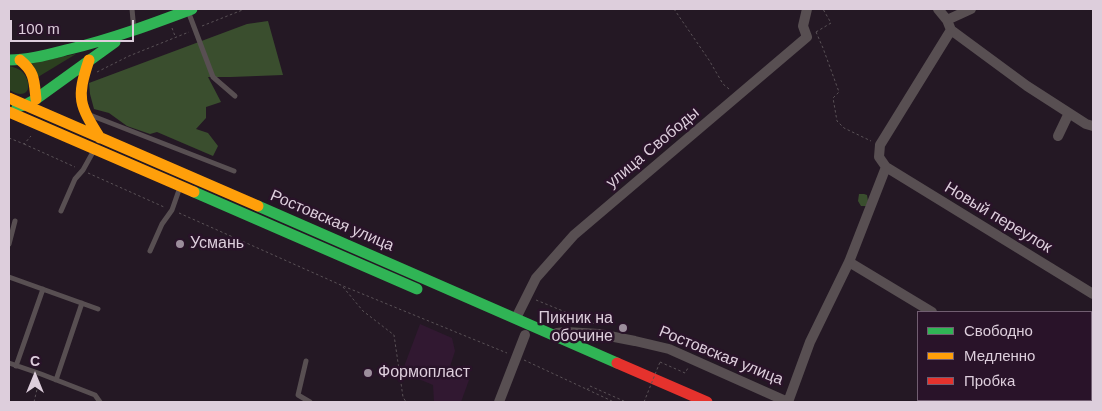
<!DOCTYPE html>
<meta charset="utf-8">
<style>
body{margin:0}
#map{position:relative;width:1102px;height:411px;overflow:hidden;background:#241824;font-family:Helvetica,sans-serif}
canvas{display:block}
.frame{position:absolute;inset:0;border:10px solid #ddcedc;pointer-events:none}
.legend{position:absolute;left:917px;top:311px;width:175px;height:90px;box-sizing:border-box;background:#291329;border:1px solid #715e71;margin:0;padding:6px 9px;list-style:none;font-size:15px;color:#ddcedc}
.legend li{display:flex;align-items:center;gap:10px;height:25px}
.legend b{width:25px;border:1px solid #715e71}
.north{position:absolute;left:10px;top:351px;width:50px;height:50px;-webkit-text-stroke:4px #291329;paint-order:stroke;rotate:0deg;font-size:14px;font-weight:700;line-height:20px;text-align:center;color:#ddcedc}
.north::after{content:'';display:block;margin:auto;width:18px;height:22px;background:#ddcedc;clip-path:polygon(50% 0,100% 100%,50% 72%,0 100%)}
.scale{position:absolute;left:10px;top:20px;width:124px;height:22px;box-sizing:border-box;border:2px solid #ddcedc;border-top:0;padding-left:6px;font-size:15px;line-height:18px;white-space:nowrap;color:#ddcedc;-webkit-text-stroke:4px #291329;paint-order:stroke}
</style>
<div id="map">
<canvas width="1102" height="411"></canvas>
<div class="frame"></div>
<ul class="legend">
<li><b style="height:6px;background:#30b455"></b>Свободно</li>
<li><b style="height:6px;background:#ff9f0a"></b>Медленно</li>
<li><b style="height:6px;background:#e5322d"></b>Пробка</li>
</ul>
<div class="north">С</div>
<div class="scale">100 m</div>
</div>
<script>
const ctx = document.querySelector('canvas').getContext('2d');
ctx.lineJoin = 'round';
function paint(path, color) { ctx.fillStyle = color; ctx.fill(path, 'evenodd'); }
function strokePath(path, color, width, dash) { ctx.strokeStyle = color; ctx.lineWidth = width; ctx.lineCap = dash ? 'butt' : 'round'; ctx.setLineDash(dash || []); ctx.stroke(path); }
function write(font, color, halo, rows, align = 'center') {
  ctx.font = font + ' Helvetica,sans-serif'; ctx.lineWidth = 5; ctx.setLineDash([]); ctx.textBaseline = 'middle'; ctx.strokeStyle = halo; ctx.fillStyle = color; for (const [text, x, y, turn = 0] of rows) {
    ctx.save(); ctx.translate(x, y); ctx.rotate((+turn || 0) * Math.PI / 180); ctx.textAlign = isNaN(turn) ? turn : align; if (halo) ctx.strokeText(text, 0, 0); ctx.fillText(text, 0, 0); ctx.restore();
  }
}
paint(new Path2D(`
 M 420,324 L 452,338 L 455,351 L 448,373 L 469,380 L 461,402 L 434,402 L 433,385 L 402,372 Z`), '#311831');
paint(new Path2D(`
 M 76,54 L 38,77 L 32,63 Z
 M 9,66 C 13,67 17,68 20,70 C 28,75 34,94 20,94 C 16,94 12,91 9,90 Z`), '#2b3f1f');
paint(new Path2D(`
 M 268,21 L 283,75 L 231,77 L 208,77 L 221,102 L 206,107 L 206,118 L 196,129 L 208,133 L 218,146 L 213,156 L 157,132 L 150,134 L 127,126 L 109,113 L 94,109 L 90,94 L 89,83 L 247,24 Z
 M 859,194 L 864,194 L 867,195 L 868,201 L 866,206 L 861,206 L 858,201 Z`), '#3a4e2e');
strokePath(new Path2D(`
 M 674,9 L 709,60 L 723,84 L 729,89
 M 202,26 L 245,9
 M 172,28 L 175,36
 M 816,32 L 823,48 L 839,92 L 833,98 L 837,121 L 844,128 L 871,141
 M 816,32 L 831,23 L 823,9
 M 97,72 L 129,56 L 189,32
 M 9,138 L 24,144 L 31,136
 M 24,144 L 75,167
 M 88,173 L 164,207
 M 179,213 L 343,286 L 507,353
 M 343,287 L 363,311 L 394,335 L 403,397 L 406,402
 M 536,300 L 595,324
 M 524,360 L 614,402
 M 660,362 L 685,373 L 688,368 L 687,367
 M 587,390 L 590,386 L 626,402
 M 34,402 L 39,381`), '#5a5257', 1, [2.5, 2.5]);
strokePath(new Path2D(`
 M 132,9 L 134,31
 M 188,11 L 213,77 L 235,96
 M 90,115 L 234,171
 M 61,211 L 75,179 L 83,170 L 93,152
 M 9,244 L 15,221
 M 150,251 L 162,224 L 172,210 L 179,190
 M 9,277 L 98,309
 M 306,361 L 298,395 L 310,402
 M 9,363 L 41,374 L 95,395 L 100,402
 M 16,366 L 43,289
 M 56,380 L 82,303`), '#584f52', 5);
strokePath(new Path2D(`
 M 938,9 L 947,20 L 951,30 L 1027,86 L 1086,124 L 1093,126
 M 947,20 L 971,9
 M 1058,136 L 1069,113
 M 886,167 L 1093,294
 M 849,262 L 932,312
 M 516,318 L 536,278 L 574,235 L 807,37 L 803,26 L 807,9
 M 557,333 L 566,332 L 599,334 L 635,341 L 669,349 L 788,402
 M 1076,400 L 1080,402
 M 499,402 L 525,335
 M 788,402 L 810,342 L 849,262 L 886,167 L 879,157 L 880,145 L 951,30`), '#584f52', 10);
strokePath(new Path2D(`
 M 9,60 C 30,60 50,54 70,49 C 112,39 152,24 192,9
 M 17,107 L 25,105 L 36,99 L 115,42
 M 194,192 L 417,289
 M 258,206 L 617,363`), '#30b455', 11);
strokePath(new Path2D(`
 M 20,60 C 35,72 34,81 36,99
 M 89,60 C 76,99 79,104 100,138
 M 9,98 L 258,206
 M 9,112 L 194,192`), '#ff9f0a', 11);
strokePath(new Path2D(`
 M 617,363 L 707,402`), '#e5322d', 11);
strokePath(new Path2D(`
 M 644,402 L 660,362`), '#5a5257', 1, [2.5, 2.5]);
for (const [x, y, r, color] of [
 [180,244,5,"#9c8e9c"],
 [623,328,5,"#9c8e9c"],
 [368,373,5,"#9c8e9c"]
]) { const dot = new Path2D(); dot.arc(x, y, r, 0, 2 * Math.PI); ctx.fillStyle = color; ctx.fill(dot); strokePath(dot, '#291329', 2); }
write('16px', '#ddcedc', '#291329', [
 ["улица Свободы",653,148,-40],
 ["Новый переулок",998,218,31],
 ["Ростовская улица",332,221,23],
 ["Ростовская улица",721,356,22]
]);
write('16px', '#ddcedc', '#291329', [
 ["Усмань",190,244],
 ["Пикник на",613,319,"right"],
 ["обочине",613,337,"right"],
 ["Формопласт",378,373]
], 'left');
</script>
